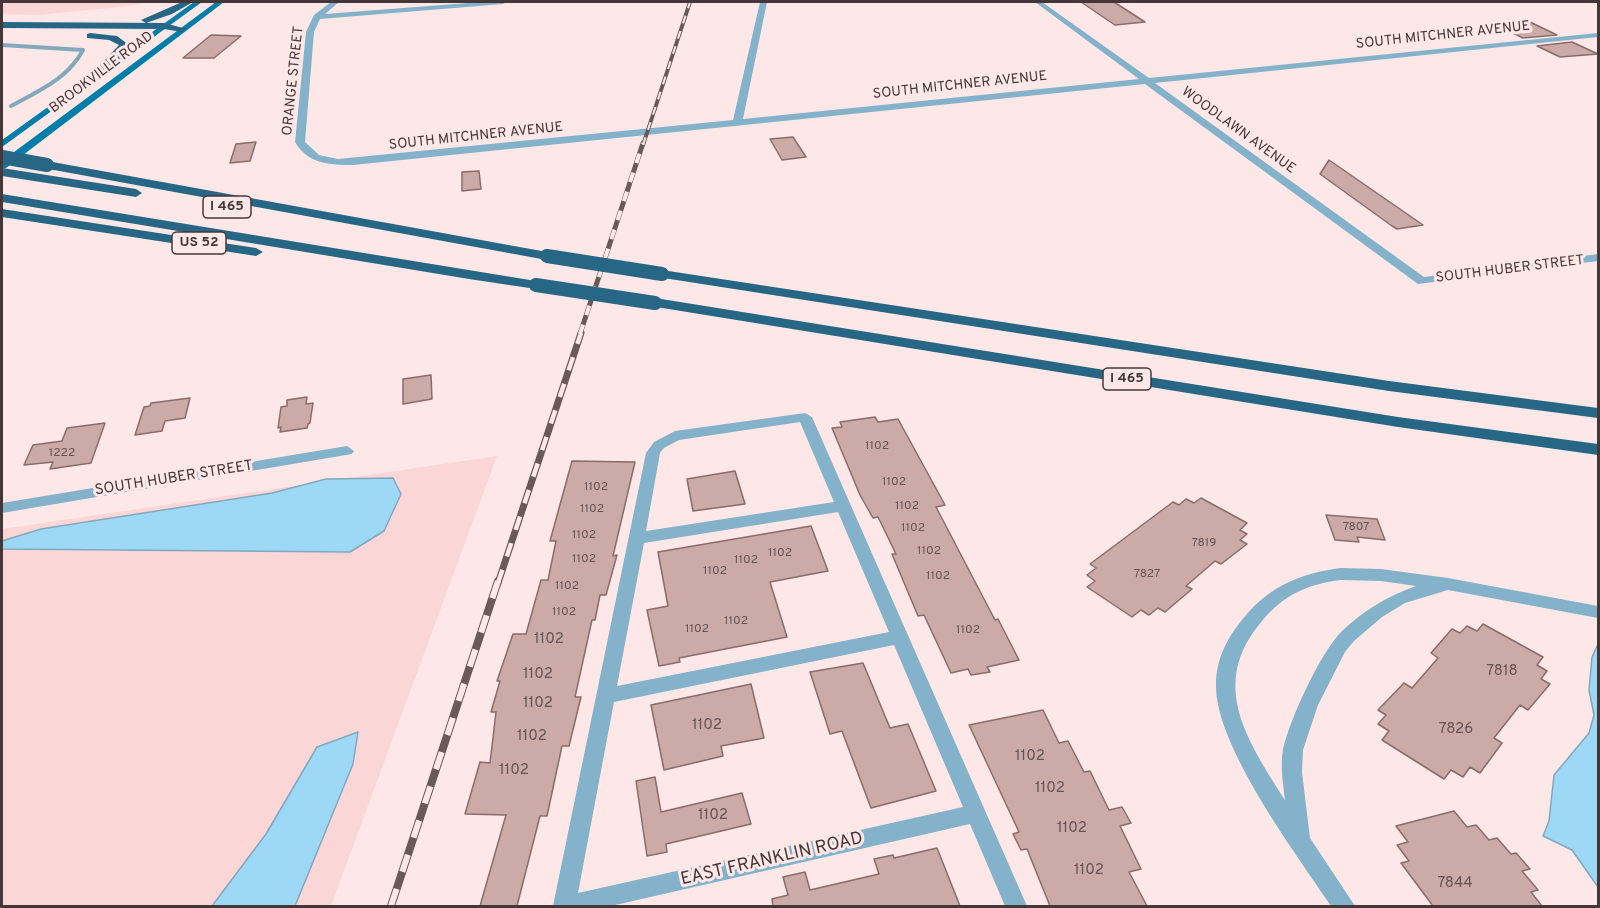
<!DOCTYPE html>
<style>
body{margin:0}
#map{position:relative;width:1600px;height:908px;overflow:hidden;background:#fde8e7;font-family:Overpass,sans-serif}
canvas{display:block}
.frame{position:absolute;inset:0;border:3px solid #453737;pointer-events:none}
</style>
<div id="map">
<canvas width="1600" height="908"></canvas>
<div class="frame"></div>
</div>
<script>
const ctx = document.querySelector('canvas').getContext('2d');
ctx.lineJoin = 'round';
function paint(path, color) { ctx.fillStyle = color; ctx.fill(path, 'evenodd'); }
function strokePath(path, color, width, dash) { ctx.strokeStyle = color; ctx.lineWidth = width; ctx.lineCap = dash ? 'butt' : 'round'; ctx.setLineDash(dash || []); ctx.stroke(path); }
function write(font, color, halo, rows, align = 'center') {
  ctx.font = font + ' Overpass,sans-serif'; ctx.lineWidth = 6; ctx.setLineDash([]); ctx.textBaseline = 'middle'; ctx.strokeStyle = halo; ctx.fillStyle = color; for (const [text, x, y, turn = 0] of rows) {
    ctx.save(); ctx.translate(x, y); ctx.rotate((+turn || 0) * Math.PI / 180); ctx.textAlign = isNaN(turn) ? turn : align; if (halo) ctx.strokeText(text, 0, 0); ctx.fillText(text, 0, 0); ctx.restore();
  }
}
paint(new Path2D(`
 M 2,2 L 144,2 L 139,5 L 39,15 L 2,14 Z
 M 497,456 L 331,906 L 2,906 L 2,529 Z`), '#fad7d6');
const water = new Path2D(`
 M 393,478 L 401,494 L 384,531 L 350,552 L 2,549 L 2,541 L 41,529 L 272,493 L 326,479 Z
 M 1598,644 L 1598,887 L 1572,850 L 1543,836 L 1549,821 L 1554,775 L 1589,733 L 1594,715 L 1589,690 L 1592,657 Z
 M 358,732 L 353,764 L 295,906 L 212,906 L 266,834 L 317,747 Z`);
paint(water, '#9dd8f6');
strokePath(water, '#83a8bd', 1.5);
strokePath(new Path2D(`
 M 2,45 L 83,50 C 68,79 38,91 11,106`), '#83a8bd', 4);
const building = new Path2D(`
 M 1081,2 L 1114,2 L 1145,22 L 1115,25 Z
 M 1530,22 L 1557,35 L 1523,38 L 1495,24 Z
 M 211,35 L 241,36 L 214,58 L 183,58 Z
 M 1572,42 L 1598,54 L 1560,57 L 1537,46 Z
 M 793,137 L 806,157 L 782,160 L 770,139 Z
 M 256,142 L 250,161 L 230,163 L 236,144 Z
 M 1329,160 L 1423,225 L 1397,229 L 1392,226 L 1320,174 Z
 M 479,171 L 481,189 L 462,191 L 462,172 Z
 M 431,375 L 432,399 L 403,404 L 403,379 Z
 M 307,397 L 306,404 L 313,403 L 310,423 L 308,424 L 307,428 L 280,432 L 281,427 L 278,428 L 281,407 L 287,406 L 287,400 Z
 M 190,398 L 185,418 L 165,421 L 162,431 L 135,435 L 144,407 L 150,406 L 151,403 Z
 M 875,417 L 878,422 L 898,419 L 945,505 L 936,507 L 995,620 L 998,619 L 1019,660 L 987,667 L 990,672 L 971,675 L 968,669 L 951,673 L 924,615 L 918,616 L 892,554 L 896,554 L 878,517 L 873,518 L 860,495 L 832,428 L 842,427 L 840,422 Z
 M 105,423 L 91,463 L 50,469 L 53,462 L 24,465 L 33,445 L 62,441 L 67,428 Z
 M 572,461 L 635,462 L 613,556 L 617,555 L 606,595 L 600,595 L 595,620 L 592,620 L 575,697 L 581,697 L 569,746 L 562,746 L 547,816 L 540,816 L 517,906 L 480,906 L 506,815 L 465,814 L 480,762 L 490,763 L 496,712 L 491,712 L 500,681 L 497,681 L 513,634 L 526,634 L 541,580 L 548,580 L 556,541 L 550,541 Z
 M 735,471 L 745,504 L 693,511 L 687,479 Z
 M 1201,498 L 1247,523 L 1240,530 L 1247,534 L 1240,540 L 1247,544 L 1221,564 L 1215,561 L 1186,586 L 1192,589 L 1165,612 L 1158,608 L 1149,615 L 1141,610 L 1132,617 L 1087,587 L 1095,581 L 1087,575 L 1096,568 L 1090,564 L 1173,502 L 1179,505 L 1186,499 L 1194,503 Z
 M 1326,515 L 1377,519 L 1385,540 L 1357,537 L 1359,542 L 1335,540 Z
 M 811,526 L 828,571 L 770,582 L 787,637 L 679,658 L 680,662 L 659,666 L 647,610 L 668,606 L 658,552 Z
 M 1483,624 L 1543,657 L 1537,665 L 1547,671 L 1541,679 L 1550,684 L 1528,710 L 1520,705 L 1494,738 L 1502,743 L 1480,773 L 1470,767 L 1463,777 L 1451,770 L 1444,779 L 1382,740 L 1389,731 L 1378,724 L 1386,715 L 1378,710 L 1404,683 L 1412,688 L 1438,658 L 1431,653 L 1452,629 L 1460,633 L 1467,626 L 1477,631 Z
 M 863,663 L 890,728 L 908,724 L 936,791 L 871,808 L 842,731 L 830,734 L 810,672 Z
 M 751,684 L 764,738 L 721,746 L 723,756 L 664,770 L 651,705 Z
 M 1043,710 L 1059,743 L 1068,741 L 1084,772 L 1090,771 L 1109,810 L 1122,807 L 1131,823 L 1120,826 L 1141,869 L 1129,872 L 1147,906 L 1050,906 L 1027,849 L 1021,850 L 1013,834 L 1019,832 L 969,725 Z
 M 655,777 L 661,812 L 742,793 L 751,824 L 666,844 L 667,852 L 647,856 L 636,781 Z
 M 1454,811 L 1467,827 L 1476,825 L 1489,840 L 1497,838 L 1511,854 L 1516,853 L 1530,869 L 1522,871 L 1538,890 L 1531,892 L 1542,906 L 1433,906 L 1401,863 L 1409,861 L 1397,845 L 1408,842 L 1396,826 Z
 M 937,848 L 960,906 L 773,906 L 772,899 L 788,895 L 783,877 L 805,872 L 810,890 L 879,874 L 874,859 L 893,855 L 894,858 Z`);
paint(building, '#cbaaa8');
strokePath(building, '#8a6c6b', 1.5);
paint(new Path2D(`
 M 331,2 L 339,2 L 325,14 L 481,2 L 507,2 L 503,4 L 320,19 L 314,32 L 305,142 L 319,155 L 338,159 L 733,120 L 760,2 L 767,2 L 743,119 L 1139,79 L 1035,2 L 1042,2 L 1149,78 L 1598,33 L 1598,37 L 1155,83 L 1424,277 L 1598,254 L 1598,261 L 1418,284 L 1145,84 L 353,165 C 329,165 308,164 295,142 L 306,32 L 314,15 Z
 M 805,413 L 812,417 L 1027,906 L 1005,906 L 970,824 L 611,906 L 553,906 L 646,453 L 654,442 L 675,431 ZM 800,422 L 834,502 L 646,531 L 660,453 L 664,448 L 679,440 ZM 838,512 L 889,632 L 617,686 L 644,543 ZM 894,645 L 963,807 L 578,893 L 614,702 Z
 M 347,446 L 354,451 L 352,454 L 2,513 L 2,503 Z
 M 1341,568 L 1381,569 L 1448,578 L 1598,606 L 1598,618 L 1448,590 L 1405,603 L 1382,617 L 1354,641 L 1345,652 L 1318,705 L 1303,750 L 1302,772 L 1310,838 L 1355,906 L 1331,906 C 1297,855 1215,746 1216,685 C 1216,658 1228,636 1246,615 C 1272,585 1302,573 1341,568 ZM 1341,580 L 1381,581 L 1416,586 C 1388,596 1364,610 1342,631 C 1320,653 1290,719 1283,749 C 1280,766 1283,783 1285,800 C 1247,740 1208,684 1262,621 C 1283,595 1308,584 1341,580 Z`), '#84b2ca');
paint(new Path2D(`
 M 194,2 L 202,2 L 2,147 L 2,140 Z
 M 216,2 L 224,2 L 6,168 L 2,169 L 2,161 Z`), '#007eaa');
paint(new Path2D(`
 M 182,2 L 193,2 L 172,14 L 146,23 L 141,20 Z
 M 2,22 L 164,23 L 187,29 L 182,32 L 164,29 L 2,28 Z
 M 90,33 L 117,36 L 129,45 L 98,79 L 94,80 L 89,77 L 119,45 L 109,40 L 87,38 L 87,34 Z
 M 47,161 L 547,252 L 554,256 L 547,260 L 43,168 L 41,165 Z
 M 2,168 L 136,189 L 142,193 L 136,197 L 2,176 Z
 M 2,194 L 536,281 L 543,285 L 536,289 L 469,279 L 2,202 Z
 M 2,209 L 256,248 L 263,252 L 256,256 L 2,217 Z
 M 662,270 L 1389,381 L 1598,408 L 1598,418 L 1389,391 L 657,277 L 655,274 Z
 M 655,298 L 1398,417 L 1598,444 L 1598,455 L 1398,427 L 650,306 L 647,303 Z`), '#276785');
const railFar3 = new Path2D(`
 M 643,145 L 690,2`);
const railFar2 = new Path2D(`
 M 580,334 L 643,143`);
const railFar1 = new Path2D(`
 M 498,583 L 581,333`);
const rail = new Path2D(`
 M 391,906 L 498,581`);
strokePath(railFar3, '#695959', 4);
strokePath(railFar2, '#695959', 5);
strokePath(railFar1, '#695959', 7);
strokePath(rail, '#695959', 8);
strokePath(railFar3, '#fde8e7', 2, [8]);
strokePath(railFar2, '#fde8e7', 4, [10]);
strokePath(railFar1, '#fde8e7', 4.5, [14]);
strokePath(rail, '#fde8e7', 6, [18]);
strokePath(new Path2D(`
 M 2,157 L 47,165
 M 547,256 L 662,274
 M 536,285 L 655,303`), '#276785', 14);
write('12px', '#665453', null, [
 ["1102",877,447],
 ["1222",62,454],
 ["1102",894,483],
 ["1102",596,488],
 ["1102",907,507],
 ["1102",592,510],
 ["7807",1356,528],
 ["1102",913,529],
 ["1102",584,536],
 ["7819",1204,544],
 ["1102",929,552],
 ["1102",780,554],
 ["1102",584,560],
 ["1102",746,561],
 ["1102",715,572],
 ["7827",1147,575],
 ["1102",938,577],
 ["1102",567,587],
 ["1102",564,613],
 ["1102",736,622],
 ["1102",697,630],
 ["1102",968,631]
]);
write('14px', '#453737', '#fde8e7', [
 ["SOUTH MITCHNER AVENUE",1443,36,-6],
 ["BROOKVILLE ROAD",102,73,-37],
 ["ORANGE STREET",294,81,-84],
 ["SOUTH MITCHNER AVENUE",960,86,-6],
 ["WOODLAWN AVENUE",1238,131,36],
 ["SOUTH MITCHNER AVENUE",476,137,-6],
 ["SOUTH HUBER STREET",1510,270,-7]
]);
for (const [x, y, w] of [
 [227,207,48],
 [199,243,54],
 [1127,379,48]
]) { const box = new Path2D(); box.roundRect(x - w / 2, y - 11, w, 22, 4.5); ctx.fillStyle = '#fde8e7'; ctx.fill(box); strokePath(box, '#453737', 1.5); }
write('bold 14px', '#453737', null, [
 ["I 465",227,207],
 ["US 52",199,243],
 ["I 465",1127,379]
]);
write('15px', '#453737', '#fde8e7', [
 ["SOUTH HUBER STREET",174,479,-9]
]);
write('15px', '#665453', null, [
 ["1102",549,640],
 ["7818",1502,672],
 ["1102",538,675],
 ["1102",538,704],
 ["1102",707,726],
 ["7826",1456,730],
 ["1102",532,737],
 ["1102",1030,757],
 ["1102",514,771],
 ["1102",1050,789],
 ["1102",713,816],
 ["1102",1072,829],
 ["1102",1089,871],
 ["7844",1455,884]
]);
write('18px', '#453737', '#fde8e7', [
 ["EAST FRANKLIN ROAD",772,860,-13]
]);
</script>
